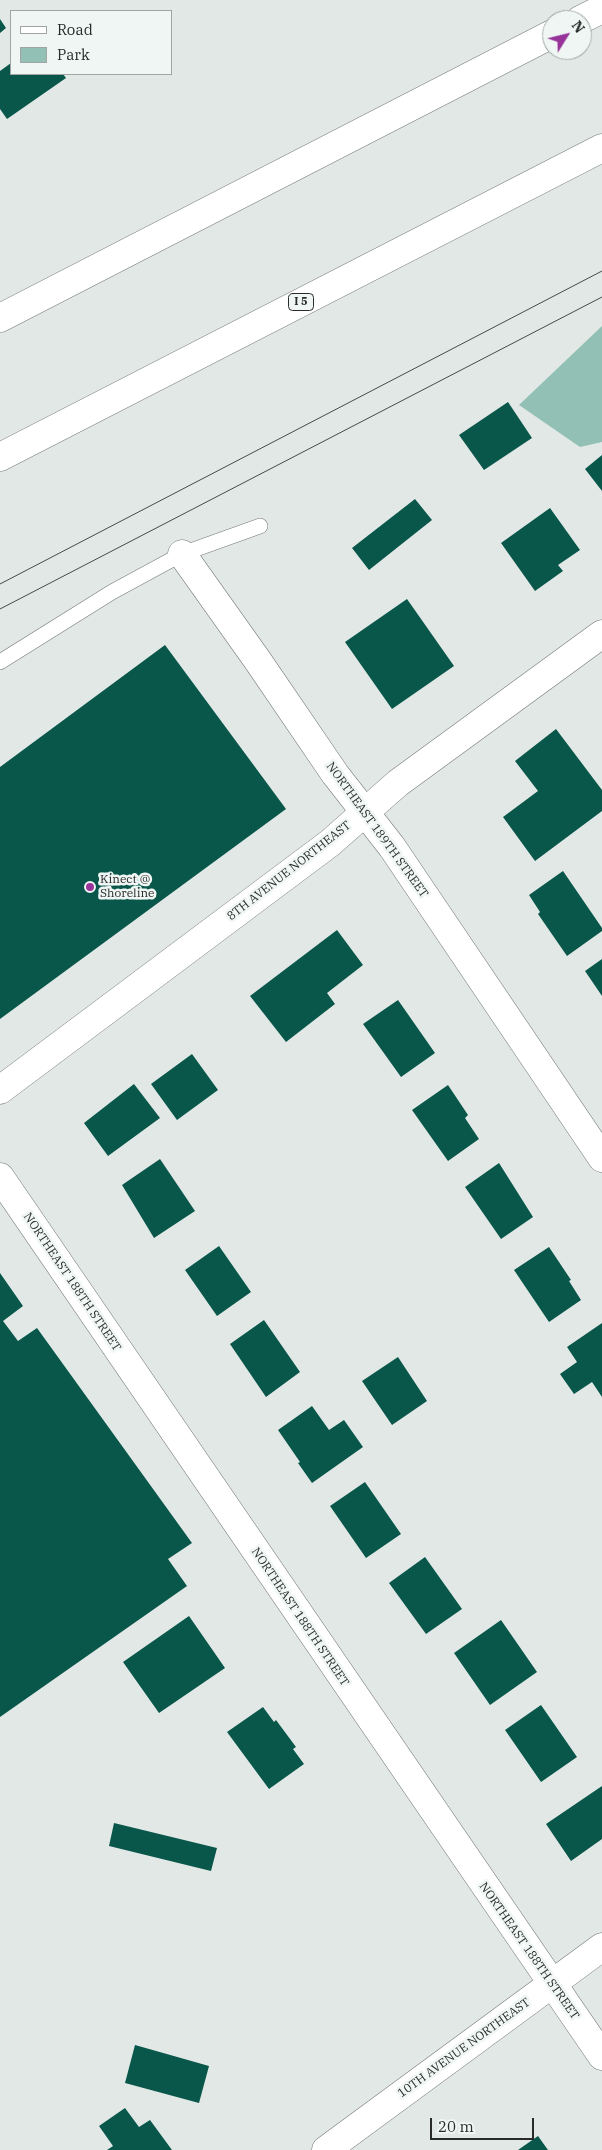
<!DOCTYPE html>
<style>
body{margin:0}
#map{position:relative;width:602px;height:2150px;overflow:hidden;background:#e2e8e6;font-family:"IBM Plex Serif",serif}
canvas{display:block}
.legend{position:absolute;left:10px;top:10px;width:162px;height:65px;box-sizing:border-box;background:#eff6f4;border:1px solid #a0a5a4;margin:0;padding:6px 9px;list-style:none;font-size:15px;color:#292b2b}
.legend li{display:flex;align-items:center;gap:10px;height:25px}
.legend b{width:25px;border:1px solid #a0a5a4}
.north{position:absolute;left:542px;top:10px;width:50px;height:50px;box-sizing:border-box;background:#eff6f4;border:1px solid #a0a5a4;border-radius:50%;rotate:54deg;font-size:14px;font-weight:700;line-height:20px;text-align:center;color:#292b2b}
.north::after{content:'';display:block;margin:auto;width:18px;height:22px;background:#973399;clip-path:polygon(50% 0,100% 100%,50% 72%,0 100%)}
.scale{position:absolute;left:430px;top:2118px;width:104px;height:22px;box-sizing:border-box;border:2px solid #292b2b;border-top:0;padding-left:6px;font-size:15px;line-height:18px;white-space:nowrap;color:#292b2b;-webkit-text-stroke:4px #eff6f4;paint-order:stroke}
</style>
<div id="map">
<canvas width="602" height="2150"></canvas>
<ul class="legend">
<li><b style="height:6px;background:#fff"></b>Road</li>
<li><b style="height:14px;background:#92c0b4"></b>Park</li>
</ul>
<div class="north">N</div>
<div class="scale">20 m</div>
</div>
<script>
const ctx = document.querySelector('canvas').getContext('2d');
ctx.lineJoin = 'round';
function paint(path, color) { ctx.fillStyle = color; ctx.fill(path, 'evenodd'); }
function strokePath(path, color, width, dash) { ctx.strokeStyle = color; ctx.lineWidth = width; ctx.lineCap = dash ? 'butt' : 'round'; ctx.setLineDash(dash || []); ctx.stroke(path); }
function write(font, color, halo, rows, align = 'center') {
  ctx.font = font + ' "IBM Plex Serif",serif'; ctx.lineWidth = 5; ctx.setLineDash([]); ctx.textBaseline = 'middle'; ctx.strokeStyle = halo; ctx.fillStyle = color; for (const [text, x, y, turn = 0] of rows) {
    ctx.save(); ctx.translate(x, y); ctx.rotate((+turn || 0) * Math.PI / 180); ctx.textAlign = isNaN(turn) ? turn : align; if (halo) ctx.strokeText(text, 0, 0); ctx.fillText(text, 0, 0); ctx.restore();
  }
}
paint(new Path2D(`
 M 602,326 L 602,442 L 580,447 L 519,405 Z`), '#92c0b4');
paint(new Path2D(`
 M 0,19 L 6,28 L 0,33 Z
 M 11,63 L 11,74 L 63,74 L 66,78 L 7,119 L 0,109 L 0,71 Z
 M 508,402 L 532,438 L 484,470 L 459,435 Z
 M 602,455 L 602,491 L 585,469 Z
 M 415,499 L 432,520 L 369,570 L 352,548 Z
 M 550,508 L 580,550 L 558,565 L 563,571 L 535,591 L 501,543 Z
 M 407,599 L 454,666 L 392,709 L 345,642 Z
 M 165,645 L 286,809 L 0,1019 L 0,767 Z
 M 556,729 L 602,790 L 602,811 L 535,861 L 503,817 L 538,791 L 515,761 Z
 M 563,871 L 602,928 L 602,931 L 567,956 L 538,914 L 540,912 L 529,895 Z
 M 337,930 L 363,965 L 327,993 L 335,1004 L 286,1042 L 250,996 Z
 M 602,959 L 602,996 L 585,971 Z
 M 398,1000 L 435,1053 L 401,1077 L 363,1024 Z
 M 192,1054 L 218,1090 L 177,1120 L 151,1084 Z
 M 134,1084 L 160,1118 L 108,1156 L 84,1123 Z
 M 448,1085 L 468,1115 L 465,1118 L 479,1139 L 448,1161 L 412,1110 Z
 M 160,1159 L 195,1211 L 154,1238 L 122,1185 Z
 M 499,1163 L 533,1217 L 501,1239 L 465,1187 Z
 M 219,1246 L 251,1292 L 217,1316 L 185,1270 Z
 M 549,1247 L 571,1280 L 569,1281 L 581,1300 L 549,1322 L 514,1270 Z
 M 0,1273 L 23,1306 L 3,1321 L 18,1341 L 37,1328 L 192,1543 L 168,1559 L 187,1586 L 0,1717 Z
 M 264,1320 L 300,1372 L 266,1397 L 230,1344 Z
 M 602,1323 L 602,1397 L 592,1382 L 574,1394 L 560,1374 L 577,1362 L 567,1347 Z
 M 398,1357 L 427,1401 L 392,1425 L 362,1381 Z
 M 312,1406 L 329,1430 L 344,1420 L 363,1447 L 312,1483 L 298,1463 L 300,1462 L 278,1430 Z
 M 365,1482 L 401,1534 L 366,1558 L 330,1506 Z
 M 425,1557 L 462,1609 L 426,1634 L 389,1583 Z
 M 189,1616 L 225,1668 L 159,1713 L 123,1662 Z
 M 501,1620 L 537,1672 L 490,1705 L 454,1653 Z
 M 541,1705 L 577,1757 L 541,1782 L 505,1730 Z
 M 263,1707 L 274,1722 L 276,1720 L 296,1747 L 293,1749 L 304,1764 L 269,1789 L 227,1732 Z
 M 602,1786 L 602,1839 L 571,1861 L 546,1824 Z
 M 114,1823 L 217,1848 L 211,1871 L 109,1846 Z
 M 135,2045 L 209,2066 L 199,2103 L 125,2083 Z
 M 125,2108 L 139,2127 L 150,2120 L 172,2150 L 107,2150 L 113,2146 L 99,2126 Z
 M 538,2136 L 548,2150 L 518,2150 Z`), '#08574a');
const lane = new Path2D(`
 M 0,662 L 112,592 L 182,554 L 260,526`);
const street = new Path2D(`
 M 182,554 L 258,661 L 335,774 L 392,847 L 602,1158
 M 0,1090 L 330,843 L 398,783 L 602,634
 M 0,1177 L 602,2056`);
const secondary = new Path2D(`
 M 326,2150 L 602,1947`);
const highway = new Path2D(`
 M 580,20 L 602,9
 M 0,318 L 552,34
 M 0,457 L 602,148`);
strokePath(lane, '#757a79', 16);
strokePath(street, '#757a79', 29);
strokePath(secondary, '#757a79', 29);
strokePath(highway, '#757a79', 29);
strokePath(lane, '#fff', 15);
strokePath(street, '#fff', 28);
strokePath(secondary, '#fff', 28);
strokePath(highway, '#fff', 28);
strokePath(new Path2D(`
 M 0,584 L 602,271
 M 0,609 L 602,297`), '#474949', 1);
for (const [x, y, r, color] of [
 [90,887,5,"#973399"]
]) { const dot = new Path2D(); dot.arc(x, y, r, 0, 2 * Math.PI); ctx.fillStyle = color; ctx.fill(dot); strokePath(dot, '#eff6f4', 2); }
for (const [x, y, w] of [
 [301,302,25]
]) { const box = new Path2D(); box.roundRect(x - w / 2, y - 8.5, w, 17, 4); ctx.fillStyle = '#eff6f4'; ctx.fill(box); strokePath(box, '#292b2b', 1); }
write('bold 11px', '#292b2b', null, [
 ["I 5",301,302]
]);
write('12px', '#292b2b', '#eff6f4', [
 ["NORTHEAST 189TH STREET",377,830,54],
 ["8TH AVENUE NORTHEAST",289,871,-38],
 ["NORTHEAST 188TH STREET",72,1282,56],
 ["NORTHEAST 188TH STREET",300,1617,56],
 ["NORTHEAST 188TH STREET",529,1951,55],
 ["10TH AVENUE NORTHEAST",464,2048,-36]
]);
write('12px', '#292b2b', '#eff6f4', [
 ["Kinect @",100,880],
 ["Shoreline",100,894]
], 'left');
</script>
